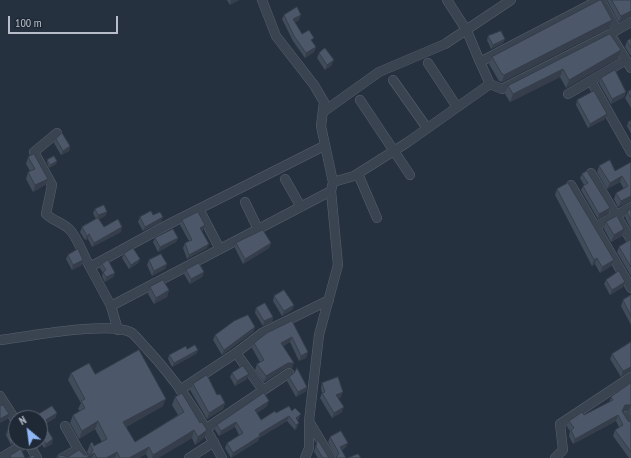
<!DOCTYPE html>
<style>
body{margin:0}
#map{position:relative;width:631px;height:458px;overflow:hidden;background:#263140;font-family:"PT Sans Narrow",sans-serif}
canvas{display:block}
.north{position:absolute;left:8px;top:410px;width:40px;height:40px;box-sizing:border-box;background:#1f2835;border:1px solid #5c6471;border-radius:50%;rotate:331deg;font-size:11px;font-weight:700;line-height:16px;text-align:center;color:#b7beca}
.north::after{content:'';display:block;margin:auto;width:14px;height:18px;background:#90b7f6;clip-path:polygon(50% 0,100% 100%,50% 72%,0 100%)}
.scale{position:absolute;left:8px;top:16px;width:110px;height:18px;box-sizing:border-box;border:2px solid #b7beca;border-top:0;padding-left:5px;font-size:12px;line-height:14px;white-space:nowrap;color:#b7beca;-webkit-text-stroke:3px #1f2835;paint-order:stroke}
</style>
<div id="map">
<canvas width="631" height="458"></canvas>
<div class="north">N</div>
<div class="scale">100 m</div>
</div>
<script>
const ctx = document.querySelector('canvas').getContext('2d');
ctx.lineJoin = 'round';
function strokePath(path, color, width, dash) { ctx.strokeStyle = color; ctx.lineWidth = width; ctx.lineCap = dash ? 'butt' : 'round'; ctx.setLineDash(dash || []); ctx.stroke(path); }
function paint(path, color) { ctx.fillStyle = color; ctx.fill(path, 'evenodd'); }
const minor = new Path2D(`
 M 262,0 L 276,36 L 314,85 L 324,102 L 321,126 L 333,182 L 331,191 L 338,265 L 319,335 L 309,421 L 309,448 L 305,458
 M 447,0 L 467,31 L 480,62
 M 599,0 L 480,62 L 490,84 L 502,89 L 610,34
 M 601,1 L 617,30
 M 631,22 L 610,34 L 631,68
 M 428,63 L 457,107
 M 393,80 L 427,128
 M 591,81 L 631,152
 M 568,94 L 626,60
 M 360,100 L 410,175
 M 323,112 L 379,72 L 445,44 L 511,0
 M 57,133 L 34,152 L 52,185 L 46,214 C 53,221 62,222 69,229 C 77,236 84,257 90,267 L 169,224 L 324,146
 M 591,173 L 631,240
 M 358,174 L 377,218
 M 285,179 L 301,207
 M 333,182 L 354,176 L 408,142 L 490,84
 M 571,185 L 631,288
 M 245,202 L 258,229
 M 199,209 L 220,249
 M 595,227 L 631,207
 M 90,267 L 111,306 L 118,330
 M 111,306 L 331,191
 M 0,340 C 26,337 113,320 132,333 C 137,337 142,344 147,349 C 177,381 202,419 222,458
 M 236,353 L 263,390
 M 180,390 L 236,353 L 262,333 L 329,300
 M 0,396 L 16,421
 M 626,416 L 631,423
 M 310,423 L 331,458
 M 65,426 L 78,449
 M 207,428 L 289,373
 M 28,442 L 37,458
 M 1,458 L 27,442
 M 62,458 L 78,449 L 84,458
 M 189,458 L 214,442
 M 555,458 L 563,450 L 560,424 L 631,377`);
strokePath(minor, '#58616d', 10);
strokePath(minor, '#3a4350', 9);
paint(new Path2D(`
 M 227,0 L 239,0 L 230,5 Z
 M 607,0 L 631,0 L 631,16 L 619,22 Z
 M 284,15 L 299,20 L 295,22 L 302,34 L 313,42 L 316,47 L 314,52 L 305,58 L 293,41 L 282,19 Z
 M 609,28 L 502,82 L 499,81 L 489,64 L 492,57 Z
 M 610,34 L 618,58 L 566,88 L 560,77 L 510,102 L 505,94 L 508,86 Z
 M 488,36 L 505,39 L 503,43 L 491,49 L 487,40 Z
 M 631,39 L 631,55 L 630,55 L 625,47 L 627,41 Z
 M 319,53 L 332,65 L 325,70 L 317,58 Z
 M 601,78 L 626,92 L 624,97 L 611,104 L 599,83 Z
 M 631,90 L 631,108 L 625,98 L 628,92 Z
 M 577,100 L 605,119 L 588,128 L 576,105 Z
 M 631,120 L 631,134 L 627,126 L 628,122 Z
 M 56,139 L 70,146 L 69,151 L 61,155 L 54,143 Z
 M 28,157 L 45,185 L 33,192 L 26,179 L 28,172 L 30,171 L 26,164 Z
 M 47,160 L 57,161 L 56,164 L 49,168 L 47,162 Z
 M 631,162 L 631,201 L 618,207 L 614,199 L 616,193 L 624,189 L 620,182 L 607,189 L 597,172 L 599,166 L 615,171 Z
 M 582,174 L 610,208 L 608,213 L 598,219 L 581,190 L 583,186 L 584,185 L 580,178 Z
 M 557,189 L 614,260 L 611,266 L 600,273 L 595,264 L 592,266 L 555,195 Z
 M 95,209 L 107,212 L 105,216 L 99,219 L 104,227 L 121,232 L 92,247 L 88,239 L 85,240 L 80,232 L 82,227 L 96,219 L 93,213 Z
 M 631,209 L 631,229 L 625,217 L 627,212 Z
 M 153,215 L 161,222 L 143,231 L 138,222 L 140,217 Z
 M 182,220 L 203,230 L 202,231 L 207,248 L 187,259 L 183,248 L 185,243 L 189,241 L 180,225 Z
 M 606,222 L 622,236 L 611,242 L 604,229 Z
 M 155,238 L 178,238 L 176,242 L 158,252 L 153,242 Z
 M 631,240 L 631,276 L 617,252 L 619,247 Z
 M 236,243 L 271,243 L 269,248 L 243,264 L 235,248 Z
 M 124,254 L 140,259 L 138,263 L 129,269 L 122,258 Z
 M 68,255 L 83,260 L 82,265 L 72,270 L 66,259 Z
 M 149,260 L 167,264 L 165,269 L 152,276 L 147,265 Z
 M 102,264 L 115,273 L 113,277 L 105,282 L 102,276 L 103,273 L 100,268 Z
 M 186,270 L 204,272 L 202,277 L 190,284 L 184,274 Z
 M 606,280 L 625,282 L 623,287 L 610,295 L 604,284 Z
 M 150,287 L 169,290 L 167,297 L 154,304 L 148,294 Z
 M 631,295 L 631,325 L 621,306 L 623,300 Z
 M 274,296 L 294,305 L 292,310 L 282,316 L 273,301 Z
 M 256,308 L 273,317 L 272,322 L 263,326 L 255,313 Z
 M 292,321 L 308,352 L 306,358 L 299,361 L 290,342 L 283,346 L 292,368 L 286,368 L 264,382 L 255,370 L 257,364 L 260,362 L 252,348 L 254,343 Z
 M 255,327 L 253,332 L 222,355 L 213,340 L 215,335 Z
 M 187,349 L 198,350 L 196,354 L 172,367 L 168,359 L 169,355 Z
 M 612,354 L 631,371 L 621,377 L 610,359 Z
 M 71,373 L 95,374 L 163,406 L 126,427 L 135,442 L 178,415 L 172,405 L 175,397 L 207,430 L 204,438 L 195,445 L 192,438 L 158,458 L 148,458 L 146,454 L 139,458 L 56,458 L 89,455 L 87,452 L 90,444 L 94,446 L 102,442 L 95,429 L 79,439 L 70,423 L 73,415 L 80,411 L 78,409 L 81,403 L 68,380 Z
 M 232,373 L 247,379 L 235,386 L 230,377 Z
 M 294,373 L 307,387 L 306,391 L 296,397 L 287,381 L 289,377 Z
 M 322,383 L 341,397 L 338,398 L 342,412 L 332,418 L 320,398 L 322,393 L 321,388 Z
 M 631,383 L 631,414 L 629,411 L 623,411 L 623,412 L 628,421 L 631,422 L 631,458 L 629,458 L 613,436 L 615,430 L 619,427 L 616,421 L 573,444 L 569,436 L 570,431 L 567,427 L 569,421 L 584,415 L 609,403 L 611,397 Z
 M 193,384 L 217,395 L 225,403 L 223,409 L 207,419 L 190,390 Z
 M 267,406 L 257,413 L 261,420 L 276,413 L 292,411 L 299,419 L 297,420 L 297,428 L 295,430 L 287,421 L 259,438 L 258,441 L 231,458 L 225,448 L 227,443 L 239,435 L 235,427 L 219,436 L 215,430 L 217,425 Z
 M 57,413 L 55,418 L 42,426 L 40,422 L 40,418 L 38,418 L 39,414 Z
 M 7,431 L 16,442 L 11,445 L 6,435 Z
 M 40,433 L 52,444 L 44,448 L 40,441 Z
 M 330,437 L 346,447 L 342,450 L 336,457 L 328,442 Z
 M 317,441 L 329,458 L 318,458 L 314,452 Z`), '#414c5a');
paint(new Path2D(`
 M 231,0 L 239,0 L 230,5 Z
 M 631,11 L 631,16 L 619,22 L 621,16 Z
 M 301,15 L 299,20 L 292,24 L 293,19 Z
 M 612,20 L 609,28 L 502,82 L 504,75 Z
 M 505,39 L 503,43 L 491,49 L 493,45 Z
 M 316,47 L 314,52 L 305,58 L 306,53 Z
 M 621,50 L 618,58 L 566,88 L 569,80 Z
 M 334,60 L 332,65 L 325,70 L 327,65 Z
 M 563,69 L 560,77 L 510,102 L 513,94 Z
 M 626,92 L 624,97 L 611,104 L 612,99 Z
 M 607,114 L 605,119 L 588,128 L 590,124 Z
 M 70,146 L 69,151 L 61,155 L 63,151 Z
 M 57,161 L 56,164 L 49,168 L 50,165 Z
 M 622,176 L 620,182 L 607,189 L 610,183 Z
 M 48,179 L 45,185 L 33,192 L 35,185 Z
 M 631,196 L 631,201 L 618,207 L 621,201 Z
 M 610,208 L 608,213 L 598,219 L 599,214 Z
 M 107,212 L 105,216 L 96,220 L 98,215 Z
 M 163,217 L 161,222 L 143,231 L 145,227 Z
 M 205,225 L 203,230 L 199,232 L 200,228 Z
 M 122,227 L 121,232 L 92,247 L 94,243 Z
 M 624,229 L 622,236 L 611,242 L 614,235 Z
 M 89,234 L 88,239 L 85,240 L 87,236 Z
 M 178,238 L 176,242 L 158,252 L 160,247 Z
 M 271,243 L 269,248 L 243,264 L 245,259 Z
 M 209,244 L 207,248 L 187,259 L 189,255 Z
 M 597,258 L 595,264 L 592,266 L 594,260 Z
 M 140,259 L 138,263 L 129,269 L 131,265 Z
 M 83,260 L 82,265 L 72,270 L 73,265 Z
 M 614,260 L 611,266 L 600,273 L 602,267 Z
 M 167,264 L 165,269 L 152,276 L 154,271 Z
 M 204,272 L 202,277 L 190,284 L 191,279 Z
 M 115,273 L 113,277 L 105,282 L 106,277 Z
 M 625,282 L 623,287 L 610,295 L 612,290 Z
 M 169,290 L 167,297 L 154,304 L 156,298 Z
 M 294,305 L 292,310 L 282,316 L 284,311 Z
 M 273,317 L 272,322 L 263,326 L 264,321 Z
 M 255,327 L 253,332 L 222,355 L 224,350 Z
 M 292,337 L 290,342 L 279,348 L 281,343 Z
 M 198,350 L 196,354 L 172,367 L 174,363 Z
 M 308,352 L 306,358 L 299,361 L 301,356 Z
 M 288,363 L 294,363 L 292,368 L 286,368 L 264,382 L 266,376 Z
 M 631,367 L 631,371 L 621,377 L 623,371 Z
 M 249,374 L 247,379 L 235,386 L 237,381 Z
 M 307,387 L 306,391 L 296,397 L 298,392 Z
 M 343,392 L 341,397 L 335,400 L 336,395 Z
 M 166,399 L 163,406 L 121,430 L 123,422 Z
 M 269,401 L 267,406 L 253,415 L 255,410 Z
 M 225,403 L 223,409 L 207,419 L 209,413 Z
 M 625,405 L 631,405 L 629,411 L 623,411 L 620,417 Z
 M 344,407 L 342,412 L 332,418 L 334,413 Z
 M 57,413 L 55,418 L 42,426 L 44,421 Z
 M 9,414 L 8,419 L 0,423 L 0,419 Z
 M 301,414 L 299,419 L 294,423 L 296,418 Z
 M 618,415 L 616,421 L 573,444 L 575,439 Z
 M 289,416 L 287,421 L 259,438 L 258,441 L 231,458 L 233,453 L 259,434 Z
 M 98,421 L 95,429 L 79,439 L 82,431 Z
 M 236,422 L 235,427 L 219,436 L 221,431 Z
 M 299,423 L 297,428 L 295,430 L 296,425 Z
 M 194,430 L 192,438 L 158,458 L 152,458 L 153,455 Z
 M 207,430 L 204,438 L 195,445 L 198,437 Z
 M 16,439 L 16,442 L 11,445 L 12,441 Z
 M 53,439 L 52,444 L 44,448 L 46,444 Z
 M 348,443 L 346,447 L 338,452 L 340,447 Z
 M 149,447 L 146,454 L 139,458 L 129,458 Z
 M 117,452 L 115,458 L 106,458 Z
 M 94,453 L 92,458 L 86,458 Z`), '#353e4a');
const building = new Path2D(`
 M 600,0 L 601,0 L 612,20 L 504,75 L 502,74 L 492,57 Z
 M 612,0 L 631,0 L 631,11 L 621,16 Z
 M 297,7 L 301,15 L 293,19 L 302,34 L 309,30 L 314,38 L 311,40 L 316,47 L 306,53 L 294,36 L 284,15 Z
 M 501,31 L 505,39 L 493,45 L 488,36 Z
 M 610,34 L 621,50 L 569,80 L 563,69 L 513,94 L 508,86 Z
 M 631,39 L 631,48 L 627,41 Z
 M 325,48 L 334,60 L 327,65 L 319,53 Z
 M 615,70 L 626,92 L 612,99 L 601,78 Z
 M 631,90 L 631,98 L 628,92 Z
 M 594,91 L 607,114 L 590,124 L 577,100 Z
 M 631,121 L 631,127 L 628,122 Z
 M 62,133 L 70,146 L 63,151 L 56,139 Z
 M 34,154 L 48,179 L 35,185 L 28,172 L 35,169 L 28,157 Z
 M 54,156 L 57,161 L 50,165 L 47,160 Z
 M 610,160 L 615,171 L 631,162 L 631,196 L 621,201 L 616,193 L 628,186 L 622,176 L 610,183 L 599,166 Z
 M 587,171 L 610,208 L 599,214 L 583,186 L 588,183 L 582,174 Z
 M 568,183 L 614,260 L 602,267 L 597,258 L 594,260 L 557,189 Z
 M 104,205 L 107,212 L 98,215 L 95,209 Z
 M 631,209 L 631,220 L 627,212 Z
 M 151,211 L 153,215 L 160,212 L 163,217 L 145,227 L 140,217 Z
 M 198,212 L 205,225 L 200,228 L 209,244 L 189,255 L 185,243 L 192,240 L 182,220 Z
 M 617,216 L 624,229 L 614,235 L 606,222 Z
 M 98,218 L 104,227 L 118,219 L 122,227 L 94,243 L 89,234 L 87,236 L 82,227 Z
 M 173,229 L 178,238 L 160,247 L 155,238 Z
 M 263,230 L 271,243 L 245,259 L 236,243 Z
 M 630,240 L 631,240 L 631,267 L 619,247 Z
 M 133,248 L 140,259 L 131,265 L 124,254 Z
 M 78,249 L 83,260 L 73,265 L 68,255 Z
 M 161,254 L 167,264 L 154,271 L 149,260 Z
 M 108,260 L 115,273 L 106,277 L 103,272 L 106,270 L 102,264 Z
 M 199,263 L 204,272 L 191,279 L 186,270 Z
 M 619,271 L 625,282 L 612,290 L 606,280 Z
 M 163,280 L 169,290 L 156,298 L 150,287 Z
 M 284,290 L 294,305 L 284,311 L 274,296 Z
 M 631,295 L 631,316 L 623,300 Z
 M 265,303 L 273,317 L 264,321 L 256,308 Z
 M 248,315 L 255,327 L 224,350 L 215,335 L 234,321 Z
 M 292,321 L 308,352 L 301,356 L 292,337 L 281,343 L 294,363 L 288,363 L 266,376 L 257,364 L 264,360 L 254,343 L 267,333 Z
 M 631,342 L 631,367 L 623,371 L 612,354 Z
 M 195,345 L 198,350 L 174,363 L 169,355 L 186,346 L 187,349 Z
 M 139,350 L 166,399 L 123,422 L 135,442 L 184,412 L 175,397 L 182,393 L 200,423 L 202,422 L 207,430 L 198,437 L 194,430 L 153,455 L 149,447 L 129,458 L 120,458 L 117,452 L 106,458 L 97,458 L 94,453 L 86,458 L 56,458 L 61,455 L 68,457 L 79,450 L 84,455 L 90,455 L 93,450 L 90,444 L 92,442 L 94,446 L 107,439 L 98,421 L 82,431 L 73,415 L 85,408 L 81,401 L 85,399 L 71,373 L 89,363 L 95,374 Z
 M 243,366 L 249,374 L 237,381 L 232,373 Z
 M 297,368 L 307,387 L 298,392 L 289,377 L 294,373 Z
 M 207,375 L 217,395 L 220,394 L 225,403 L 209,413 L 193,384 Z
 M 338,377 L 343,392 L 336,395 L 344,407 L 334,413 L 322,393 L 325,392 L 322,383 Z
 M 631,383 L 631,405 L 625,405 L 622,411 L 628,421 L 631,422 L 631,452 L 615,430 L 623,425 L 618,415 L 575,439 L 571,430 L 574,428 L 569,421 L 582,412 L 584,415 L 613,400 L 611,397 Z
 M 264,393 L 269,401 L 255,410 L 261,420 L 275,411 L 276,413 L 289,406 L 292,411 L 295,408 L 301,414 L 296,418 L 299,423 L 296,425 L 289,416 L 259,434 L 260,436 L 233,453 L 227,443 L 243,433 L 236,422 L 221,431 L 217,425 Z
 M 3,405 L 9,414 L 0,419 L 0,406 Z
 M 52,406 L 57,413 L 44,421 L 39,414 Z
 M 16,426 L 16,439 L 12,441 L 7,431 Z
 M 47,429 L 53,439 L 46,444 L 40,433 Z
 M 341,431 L 348,443 L 340,447 L 346,458 L 336,458 L 339,453 L 330,437 Z
 M 318,440 L 329,458 L 323,458 L 316,447 L 317,441 Z
 M 21,449 L 25,458 L 11,458 L 10,456 Z
 M 358,454 L 361,458 L 348,458 Z
 M 33,455 L 36,458 L 28,458 Z`);
paint(building, '#4c5869');
strokePath(building, '#353e4a', 1);
</script>
